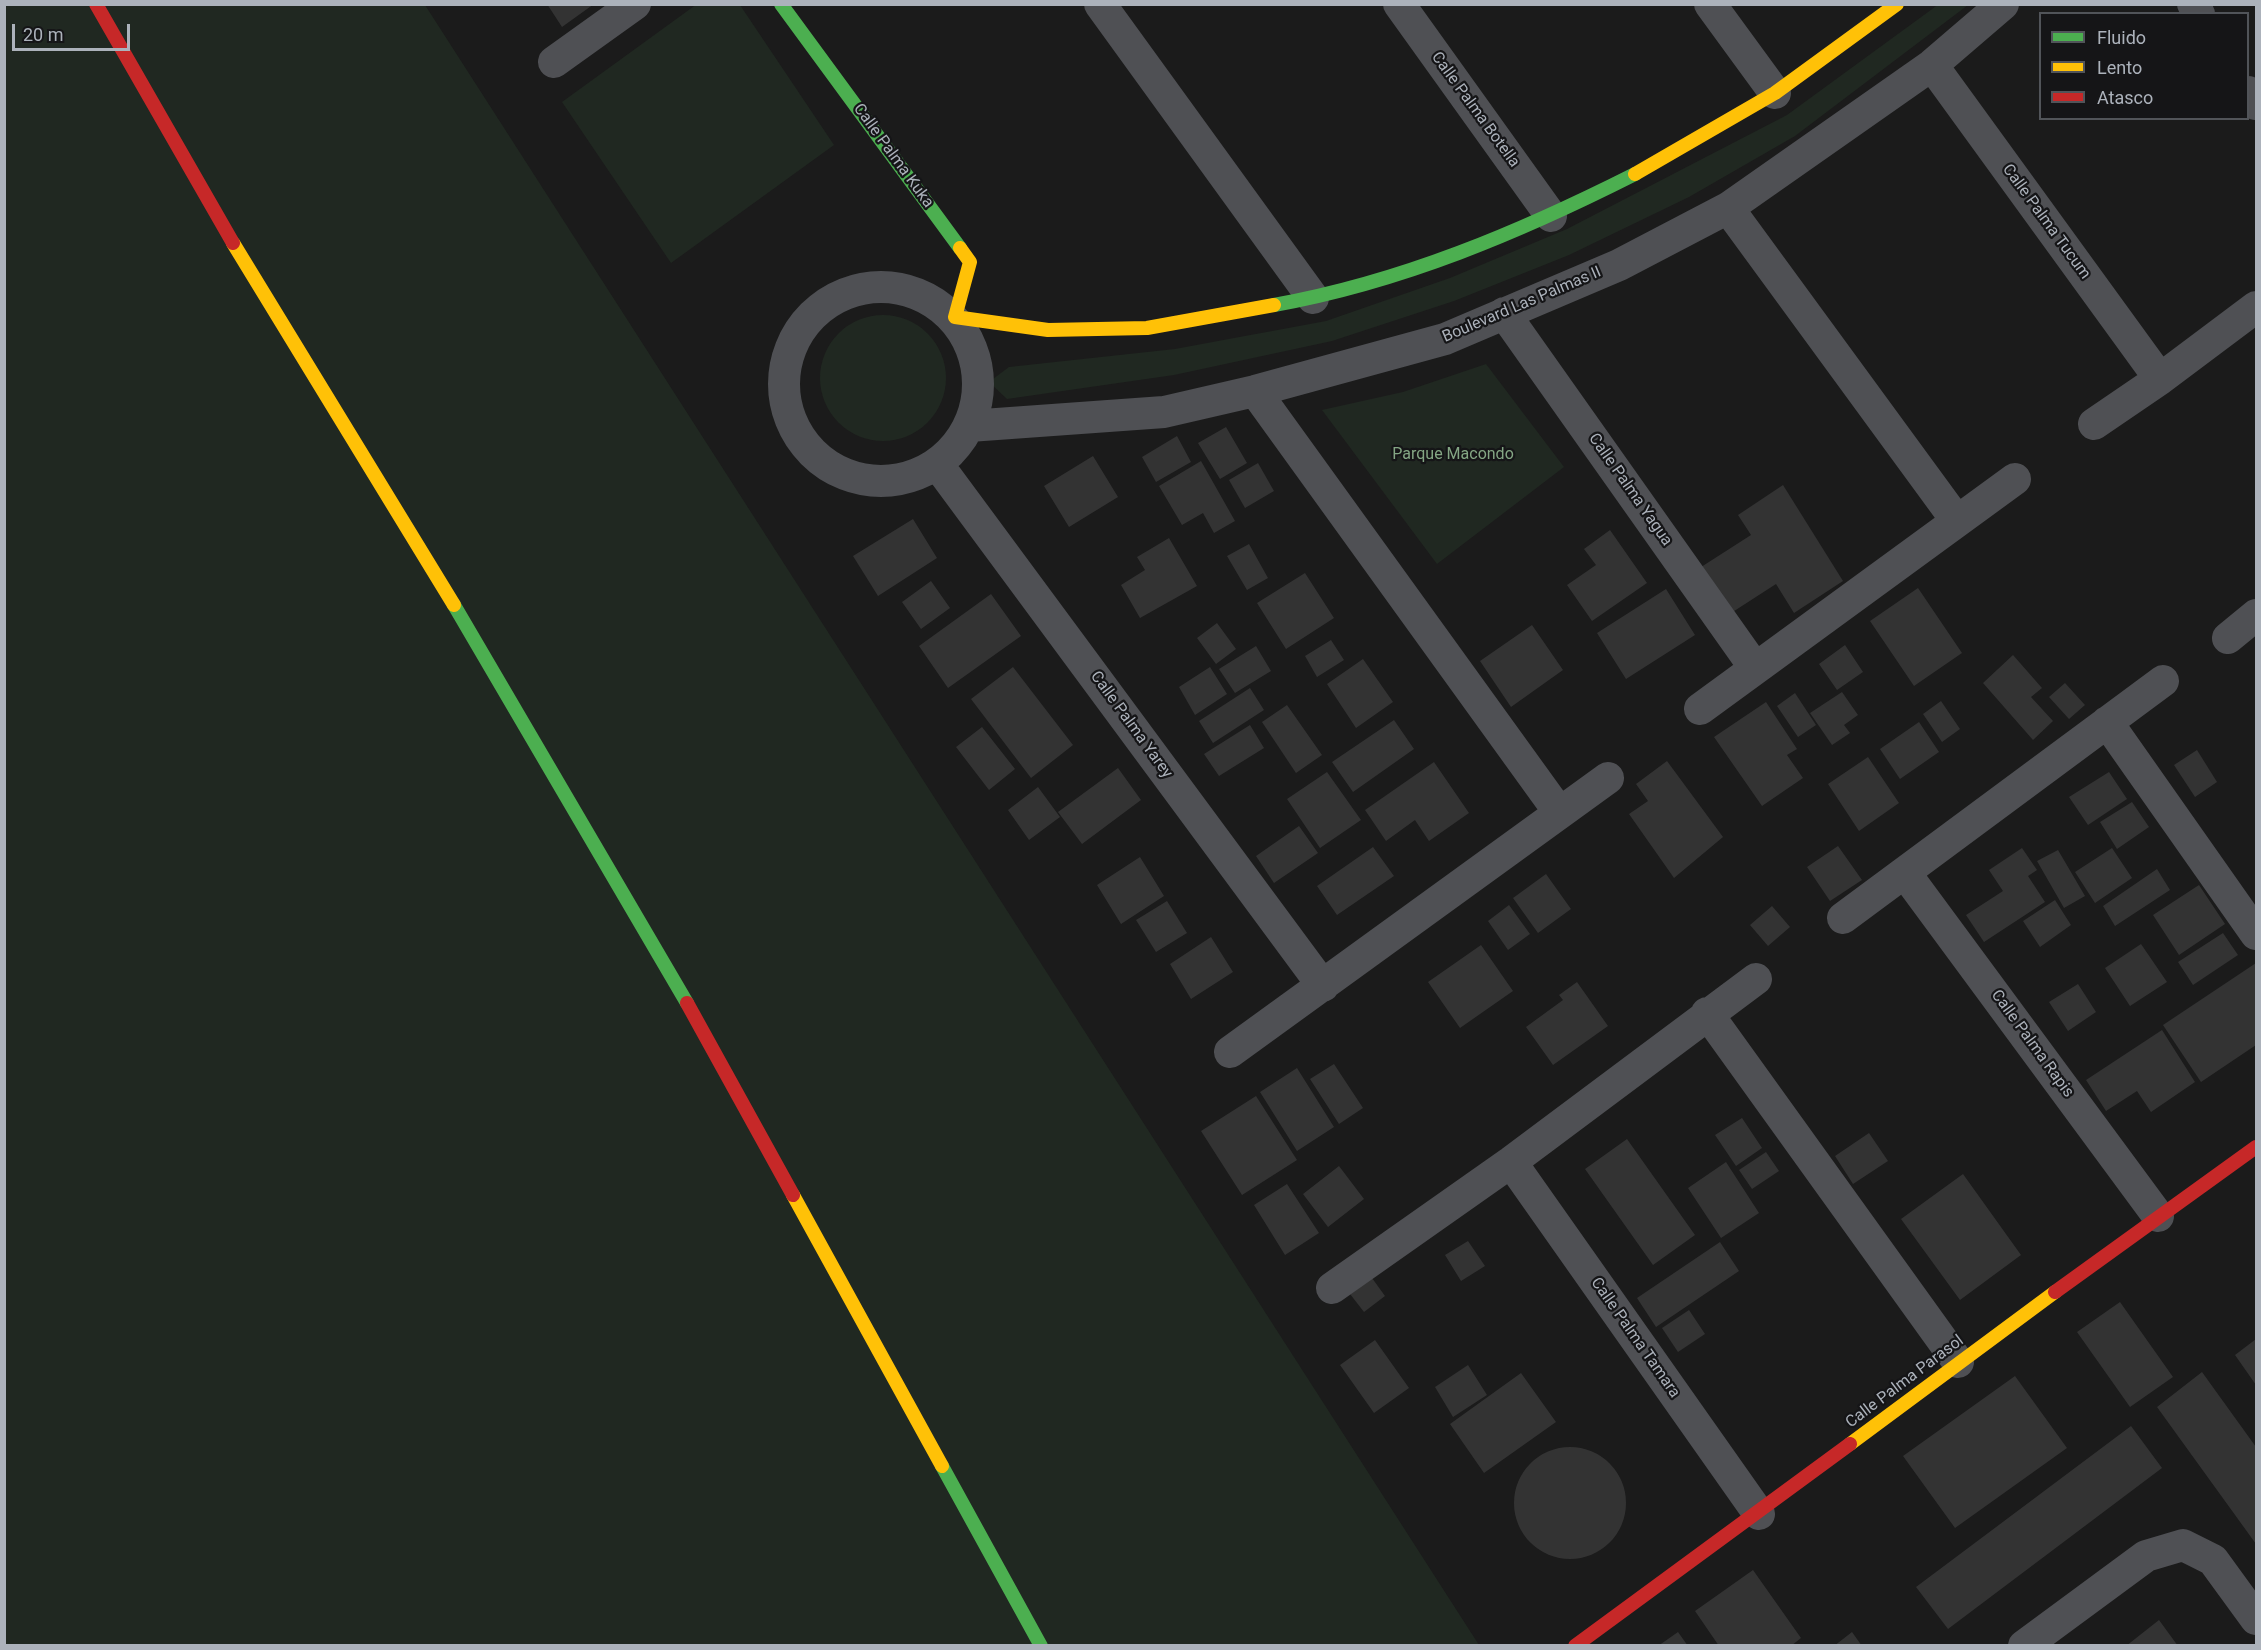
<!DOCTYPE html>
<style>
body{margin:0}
#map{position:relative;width:2261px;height:1650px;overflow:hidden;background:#1b1b1b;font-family:Roboto,sans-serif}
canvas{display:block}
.frame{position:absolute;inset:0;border:6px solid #acb2bb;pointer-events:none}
.legend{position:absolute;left:2039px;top:12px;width:210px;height:108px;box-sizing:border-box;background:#151517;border:2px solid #515459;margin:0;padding:8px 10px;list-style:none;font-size:18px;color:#acb2bb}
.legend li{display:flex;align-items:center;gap:12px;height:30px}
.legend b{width:30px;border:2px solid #515459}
.scale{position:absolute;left:12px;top:24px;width:118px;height:27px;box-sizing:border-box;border:3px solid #acb2bb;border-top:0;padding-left:8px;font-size:18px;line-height:21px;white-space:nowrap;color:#acb2bb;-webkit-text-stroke:4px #151517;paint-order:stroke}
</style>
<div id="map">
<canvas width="2261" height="1650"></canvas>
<div class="frame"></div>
<ul class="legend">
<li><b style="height:8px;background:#4caf50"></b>Fluido</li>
<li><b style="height:8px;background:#ffc107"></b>Lento</li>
<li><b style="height:8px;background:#c62828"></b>Atasco</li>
</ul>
<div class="scale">20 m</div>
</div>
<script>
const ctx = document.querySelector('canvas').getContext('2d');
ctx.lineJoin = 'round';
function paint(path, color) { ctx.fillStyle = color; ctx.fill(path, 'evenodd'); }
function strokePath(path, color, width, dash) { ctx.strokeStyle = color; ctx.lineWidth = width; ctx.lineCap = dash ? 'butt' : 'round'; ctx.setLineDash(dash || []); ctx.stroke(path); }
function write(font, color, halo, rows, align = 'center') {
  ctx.font = font + ' Roboto,sans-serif'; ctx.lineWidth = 4.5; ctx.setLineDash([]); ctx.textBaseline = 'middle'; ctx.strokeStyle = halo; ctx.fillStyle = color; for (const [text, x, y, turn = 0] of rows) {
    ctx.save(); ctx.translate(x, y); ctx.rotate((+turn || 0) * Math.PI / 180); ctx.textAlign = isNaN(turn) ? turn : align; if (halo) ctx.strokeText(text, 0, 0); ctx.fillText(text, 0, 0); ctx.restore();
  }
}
paint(new Path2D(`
 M 697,4 L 740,5 L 834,145 L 671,263 L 562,102 Z
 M 1939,4 L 1968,5 L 1795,136 L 1689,197 L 1569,255 L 1454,301 L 1332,341 L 1174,375 L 1007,399 L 989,382 L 1009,367 L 1175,349 L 1326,321 L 1450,278 L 1567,229 L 1787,115 Z
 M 5,5 L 425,5 L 1479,1645 L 5,1646 Z
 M820 378a63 63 0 1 1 126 0a63 63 0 1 1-126 0Z
 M 1486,364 L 1564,467 L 1437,564 L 1322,410 L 1403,392 Z`), '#202821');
paint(new Path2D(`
 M 547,4 L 594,4 L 562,27 Z
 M 1226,427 L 1247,463 L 1220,479 L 1198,443 Z
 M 1177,436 L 1191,462 L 1156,482 L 1142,457 Z
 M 1093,456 L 1118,497 L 1069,527 L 1044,486 Z
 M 1201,461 L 1235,521 L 1214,533 L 1203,513 L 1182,525 L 1159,486 Z
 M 1258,463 L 1274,491 L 1245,508 L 1229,480 Z
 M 1783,485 L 1843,581 L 1794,613 L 1776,584 L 1728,615 L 1698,569 L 1751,535 L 1738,515 Z
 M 913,519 L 937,558 L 878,596 L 853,556 Z
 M 1610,530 L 1647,583 L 1592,621 L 1567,585 L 1596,565 L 1584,549 Z
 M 1169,538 L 1197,586 L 1140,618 L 1121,585 L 1145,570 L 1137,557 Z
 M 1249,544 L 1268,578 L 1247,590 L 1227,556 Z
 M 1305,573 L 1334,618 L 1286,649 L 1257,603 Z
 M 931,581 L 950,608 L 921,629 L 902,602 Z
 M 1918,588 L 1962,653 L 1914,686 L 1870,621 Z
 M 1666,589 L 1695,635 L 1626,679 L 1597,633 Z
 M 991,594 L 1021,636 L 948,688 L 919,646 Z
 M 1217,623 L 1236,649 L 1216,664 L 1197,638 Z
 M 1532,625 L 1563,670 L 1511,707 L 1480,661 Z
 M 1331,640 L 1344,660 L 1317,677 L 1305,656 Z
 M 1845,645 L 1863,672 L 1837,690 L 1819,664 Z
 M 1256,646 L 1271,671 L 1235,693 L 1219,669 Z
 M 2013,655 L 2042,688 L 2031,697 L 2053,721 L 2033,740 L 1983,683 Z
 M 1363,659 L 1393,702 L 1356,728 L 1327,684 Z
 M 1013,667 L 1073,745 L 1031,778 L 971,699 Z
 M 1210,667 L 1227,694 L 1195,715 L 1179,687 Z
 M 2065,683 L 2085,705 L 2069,719 L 2049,697 Z
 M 1250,688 L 1264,710 L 1213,743 L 1199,721 Z
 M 1842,692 L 1858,715 L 1844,725 L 1850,733 L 1832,745 L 1810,713 Z
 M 1795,693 L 1816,725 L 1798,737 L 1777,706 Z
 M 1941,701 L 1960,729 L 1942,742 L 1923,714 Z
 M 1766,702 L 1797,749 L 1787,755 L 1803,778 L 1762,806 L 1714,737 Z
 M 1287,705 L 1322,755 L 1296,773 L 1262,722 Z
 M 1394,720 L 1414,749 L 1353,792 L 1332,762 Z
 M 1919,722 L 1939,752 L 1900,779 L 1880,749 Z
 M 1250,725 L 1264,748 L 1219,776 L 1204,754 Z
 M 982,727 L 1015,769 L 989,790 L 956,747 Z
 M 2197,750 L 2217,782 L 2195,797 L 2174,765 Z
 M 1868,757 L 1899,803 L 1859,831 L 1828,784 Z
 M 1667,761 L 1723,837 L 1674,878 L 1629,814 L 1648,801 L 1636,784 Z
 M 1434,762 L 1469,813 L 1429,841 L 1415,820 L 1386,841 L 1365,810 Z
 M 1118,768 L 1141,800 L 1082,844 L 1058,812 Z
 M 1327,772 L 1361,820 L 1320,848 L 1287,799 Z
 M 2109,772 L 2127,799 L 2088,825 L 2069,797 Z
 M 1038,787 L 1060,817 L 1029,840 L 1008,810 Z
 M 2132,802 L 2149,827 L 2117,849 L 2100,822 Z
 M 1299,826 L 1318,853 L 1274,883 L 1256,856 Z
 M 1838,846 L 1862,880 L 1830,901 L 1807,867 Z
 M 1373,847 L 1394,876 L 1337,915 L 1317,886 Z
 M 2022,848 L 2037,870 L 2028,876 L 2045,902 L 1984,942 L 1966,915 L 2003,891 L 1989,870 Z
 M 2112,848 L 2132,878 L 2095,903 L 2075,872 Z
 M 2058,850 L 2085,896 L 2064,908 L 2037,861 Z
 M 1140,857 L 1164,896 L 1121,924 L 1097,885 Z
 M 2157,869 L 2170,890 L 2115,926 L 2103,906 Z
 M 1546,874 L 1571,909 L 1538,933 L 1513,898 Z
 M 2199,885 L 2225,924 L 2179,955 L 2153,915 Z
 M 2055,900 L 2071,925 L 2040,947 L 2023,921 Z
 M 1167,901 L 1187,933 L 1156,952 L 1136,920 Z
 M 1509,905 L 1530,934 L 1508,950 L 1488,921 Z
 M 1772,906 L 1790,927 L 1768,946 L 1750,925 Z
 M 2223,933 L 2238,955 L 2193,985 L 2178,962 Z
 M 1211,937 L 1233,972 L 1191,999 L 1170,964 Z
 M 2141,944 L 2167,982 L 2130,1006 L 2105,968 Z
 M 1481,945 L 1513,991 L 1460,1028 L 1428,982 Z
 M 2256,963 L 2256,1045 L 2201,1082 L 2163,1025 Z
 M 1577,982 L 1608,1026 L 1553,1065 L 1526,1027 L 1563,1000 L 1559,995 Z
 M 2078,984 L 2096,1012 L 2068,1031 L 2049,1002 Z
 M 2162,1030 L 2195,1082 L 2151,1112 L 2137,1091 L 2106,1111 L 2086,1080 Z
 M 1334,1064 L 1363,1108 L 1339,1124 L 1310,1079 Z
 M 1297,1068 L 1334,1127 L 1297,1151 L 1260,1092 Z
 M 1256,1096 L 1297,1160 L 1242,1195 L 1201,1131 Z
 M 1742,1118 L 1762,1148 L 1736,1166 L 1715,1135 Z
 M 1869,1133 L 1888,1161 L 1853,1184 L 1835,1156 Z
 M 1627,1139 L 1695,1235 L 1653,1265 L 1585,1169 Z
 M 1766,1152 L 1779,1171 L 1752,1189 L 1739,1170 Z
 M 1726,1162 L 1759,1213 L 1721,1238 L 1688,1188 Z
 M 1339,1166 L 1364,1199 L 1328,1227 L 1303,1194 Z
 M 1963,1174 L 2021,1255 L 1960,1300 L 1901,1219 Z
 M 1287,1184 L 1319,1233 L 1285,1255 L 1254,1205 Z
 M 1468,1241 L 1485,1266 L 1461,1281 L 1445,1255 Z
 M 1720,1242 L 1739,1271 L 1656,1327 L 1637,1298 Z
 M 1372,1278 L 1385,1296 L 1364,1312 L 1350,1294 Z
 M 2120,1302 L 2173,1377 L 2130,1407 L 2077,1332 Z
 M 1689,1310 L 1705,1334 L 1678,1352 L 1662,1328 Z
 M 2256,1339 L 2256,1385 L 2235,1355 Z
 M 1375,1340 L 1409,1388 L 1374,1413 L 1340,1365 Z
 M 1468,1365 L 1487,1395 L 1453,1417 L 1435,1387 Z
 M 2202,1372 L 2256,1447 L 2256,1544 L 2157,1407 Z
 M 1521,1373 L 1556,1422 L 1484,1473 L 1450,1424 Z
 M 2015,1376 L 2067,1448 L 1955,1528 L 1903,1456 Z
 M 2131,1426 L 2162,1468 L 1948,1629 L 1916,1587 Z
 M1514 1503a56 56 0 1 1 112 0a56 56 0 1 1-112 0Z
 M 1753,1570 L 1801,1638 L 1791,1646 L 1719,1646 L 1695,1611 Z
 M 2159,1620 L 2178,1646 L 2126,1646 Z
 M 1678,1632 L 1688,1646 L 1658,1646 Z
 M 1852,1632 L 1862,1646 L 1834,1646 Z`), '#333');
strokePath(new Path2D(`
 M 1100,4 L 1313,298
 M 1399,4 L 1551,216
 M 1710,4 L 1775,93
 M 2193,4 L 2199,14
 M 554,62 L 635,4
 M 1932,65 L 2160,379
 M 2248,92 L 2256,104
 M 1728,208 L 1957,521
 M784 384a97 97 0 1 1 194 0a97 97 0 1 1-194 0Z
 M 1504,313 L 1755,668
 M 1255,391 L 1559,812
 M 2094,424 L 2160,379 L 2256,307
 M 969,426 L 1164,412 L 1255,391 L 1445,339 L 1619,265 L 1728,208 L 1932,65 L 2003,4
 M 938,465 L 1323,986
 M 2228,638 L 2256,615
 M 1700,709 L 2015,479
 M 2107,722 L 2256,934
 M 1905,873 L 2158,1216
 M 1843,918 L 2163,681
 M 1707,1013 L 1958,1362
 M 1230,1052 L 1608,778
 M 1511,1162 L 1759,1514
 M 1332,1288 L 1511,1162 L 1756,979
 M 2024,1646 L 2146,1556 L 2183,1545 L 2213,1560 L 2256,1619`), '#4f5054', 32);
strokePath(new Path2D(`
 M 781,4 L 960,248
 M 1274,305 C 1402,282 1520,232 1635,174
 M 454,605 L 687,1003
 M 942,1466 L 1041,1646`), '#4caf50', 14);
strokePath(new Path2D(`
 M 1635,174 L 1775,93 L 1897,4
 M 233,243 L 454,605
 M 960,248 L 970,262 L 955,317 L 1048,330 L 1147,328 L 1274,305
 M 793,1195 L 942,1466
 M 1850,1444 L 2055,1292`), '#ffc107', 14);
strokePath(new Path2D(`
 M 96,4 L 233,243
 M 687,1003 L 793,1195
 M 2055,1292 L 2256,1147
 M 1575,1646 L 1850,1444`), '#c62828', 14);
write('16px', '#acb2bb', '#151517', [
 ["Calle Palma Botella",1475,110,54],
 ["Calle Palma Kuka",893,156,54],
 ["Calle Palma Tucum",2046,222,54],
 ["Boulevard Las Palmas II",1522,305,-23],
 ["Calle Palma Yagua",1630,490,55],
 ["Calle Palma Yarey",1131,725,54],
 ["Calle Palma Rapis",2032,1044,54],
 ["Calle Palma Tamara",1635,1338,55],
 ["Calle Palma Parasol",1905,1382,-37]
]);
write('16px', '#84a684', '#151517', [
 ["Parque Macondo",1453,455]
]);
</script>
